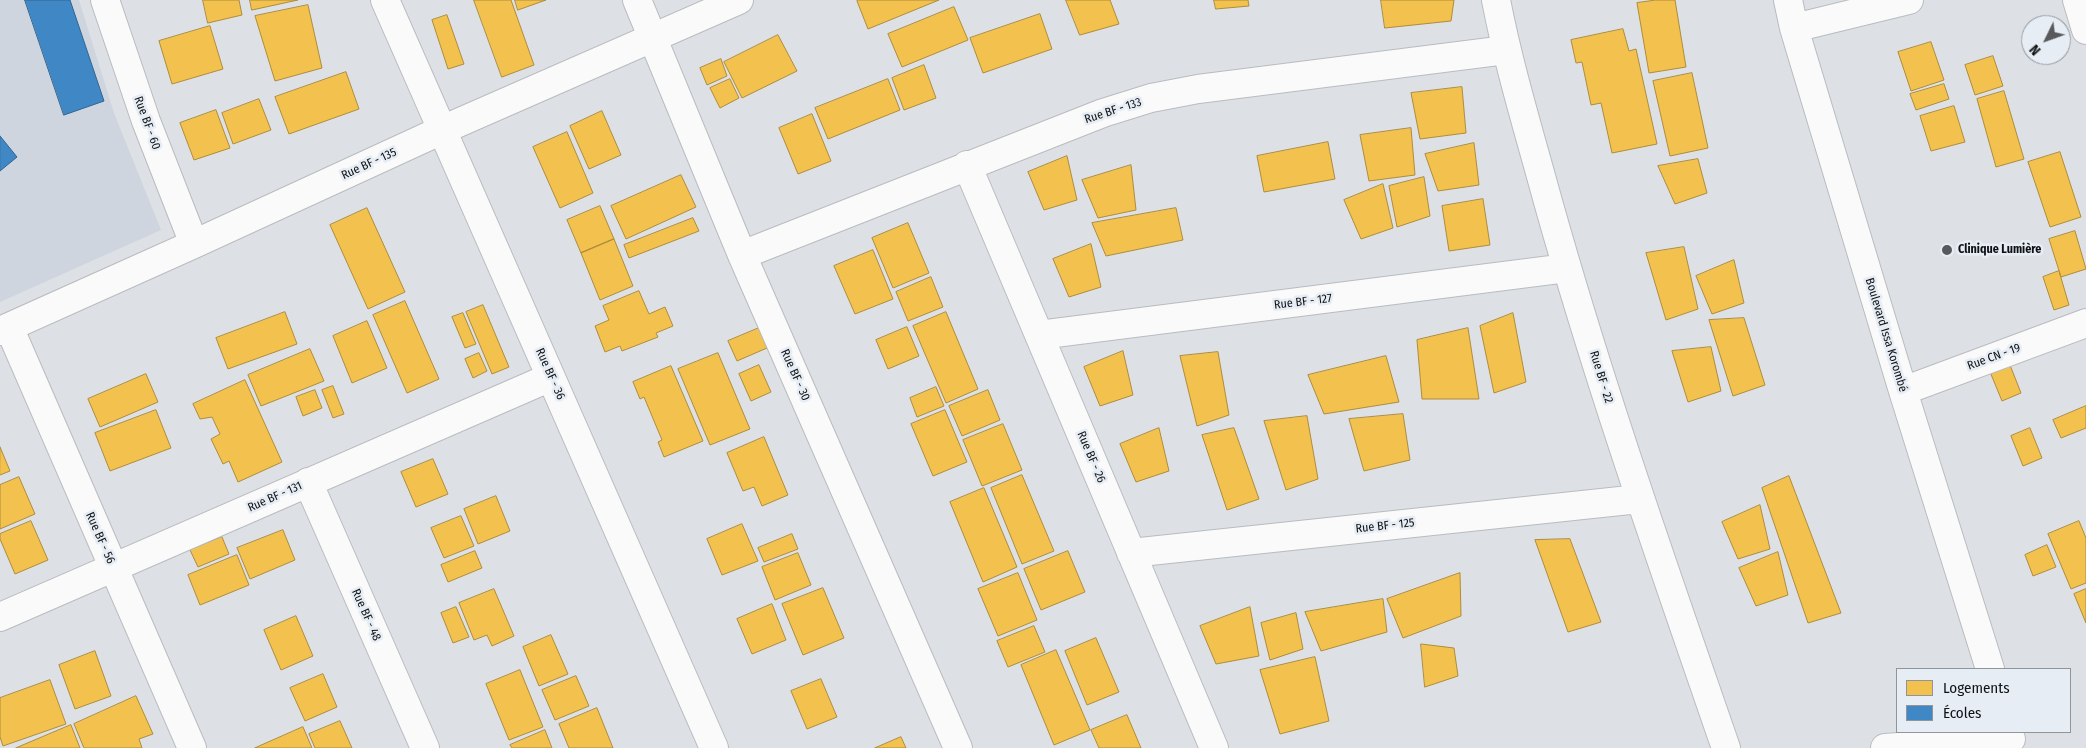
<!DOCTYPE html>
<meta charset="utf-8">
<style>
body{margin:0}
#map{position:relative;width:2086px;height:748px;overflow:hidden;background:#dde0e4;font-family:"Fira Sans Condensed",sans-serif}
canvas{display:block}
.legend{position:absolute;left:1896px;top:668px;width:175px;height:65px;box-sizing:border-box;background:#e7edf4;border:1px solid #91959a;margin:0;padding:6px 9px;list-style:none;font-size:15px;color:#0f1113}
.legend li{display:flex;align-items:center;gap:10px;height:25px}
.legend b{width:25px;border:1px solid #91959a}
.north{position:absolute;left:2021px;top:15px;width:50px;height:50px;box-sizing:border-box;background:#e7edf4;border:1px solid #91959a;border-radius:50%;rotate:228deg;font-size:14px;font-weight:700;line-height:20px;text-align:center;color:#0f1113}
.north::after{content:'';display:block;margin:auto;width:18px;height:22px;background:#57595c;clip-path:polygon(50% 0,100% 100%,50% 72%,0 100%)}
</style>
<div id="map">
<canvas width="2086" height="748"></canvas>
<ul class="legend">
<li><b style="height:14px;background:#f2c14e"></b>Logements</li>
<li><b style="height:14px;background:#3f88c5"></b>Écoles</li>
</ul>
<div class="north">N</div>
</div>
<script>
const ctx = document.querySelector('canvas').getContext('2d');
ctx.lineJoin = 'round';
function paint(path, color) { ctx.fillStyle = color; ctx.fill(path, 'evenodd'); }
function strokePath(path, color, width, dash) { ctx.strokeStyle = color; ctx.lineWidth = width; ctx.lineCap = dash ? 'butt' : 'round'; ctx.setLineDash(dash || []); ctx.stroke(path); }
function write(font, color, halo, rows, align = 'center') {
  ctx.font = font + ' "Fira Sans Condensed",sans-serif'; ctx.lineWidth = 5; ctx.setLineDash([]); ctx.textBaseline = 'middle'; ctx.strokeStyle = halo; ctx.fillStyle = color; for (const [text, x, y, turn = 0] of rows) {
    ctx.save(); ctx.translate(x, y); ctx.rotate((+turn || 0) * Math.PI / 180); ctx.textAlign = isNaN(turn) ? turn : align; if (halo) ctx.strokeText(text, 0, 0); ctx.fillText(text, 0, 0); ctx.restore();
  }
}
paint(new Path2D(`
 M 0,0 L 79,0 L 114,113 L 161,230 L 0,302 Z`), '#ced5de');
const homes = new Path2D(`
 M 203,0 L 239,0 L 242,15 L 208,23 Z
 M 250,0 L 298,0 L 252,10 Z
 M 474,0 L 511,0 L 534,65 L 502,77 Z
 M 515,0 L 546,0 L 518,10 Z
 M 859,0 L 939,0 L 868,29 L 857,1 Z
 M 1066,0 L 1110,0 L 1119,24 L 1080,35 Z
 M 1214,0 L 1248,0 L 1249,6 L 1216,9 Z
 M 1381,0 L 1454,0 L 1451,21 L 1385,28 Z
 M 1656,0 L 1675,0 L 1686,67 L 1649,73 L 1637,3 Z
 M 308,5 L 322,68 L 275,81 L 255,16 Z
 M 954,7 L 968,40 L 902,67 L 888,34 Z
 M 1040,14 L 1052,49 L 983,73 L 970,38 Z
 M 447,15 L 464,64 L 448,69 L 432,20 Z
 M 210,26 L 223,69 L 172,84 L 159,41 Z
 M 1623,29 L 1629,51 L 1636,49 L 1657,144 L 1612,153 L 1601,103 L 1591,105 L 1582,62 L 1576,63 L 1571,40 Z
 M 778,35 L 797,71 L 742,98 L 724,62 Z
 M 1931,42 L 1944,80 L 1911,91 L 1898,52 Z
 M 1993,56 L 2003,86 L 1975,95 L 1965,65 Z
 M 721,59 L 727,76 L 707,85 L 700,68 Z
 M 924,65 L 936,98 L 904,110 L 892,78 Z
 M 346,72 L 359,109 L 289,134 L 275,97 Z
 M 1692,73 L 1708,148 L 1670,156 L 1653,81 Z
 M 730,79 L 739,98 L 720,108 L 710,88 Z
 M 888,79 L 900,110 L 828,139 L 815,108 Z
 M 1944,84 L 1949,99 L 1916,110 L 1910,94 Z
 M 1462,87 L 1466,133 L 1420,139 L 1411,93 Z
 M 2004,91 L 2024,159 L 1996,167 L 1977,99 Z
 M 259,99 L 271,130 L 233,144 L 222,113 Z
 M 1954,106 L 1965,142 L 1931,151 L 1920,116 Z
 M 216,110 L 230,148 L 194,160 L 180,123 Z
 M 602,111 L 621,155 L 589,169 L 570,126 Z
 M 812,114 L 831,161 L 798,174 L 779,128 Z
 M 1411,128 L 1415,175 L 1369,181 L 1360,135 Z
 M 567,132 L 593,193 L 560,208 L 533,147 Z
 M 1328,142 L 1335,179 L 1264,192 L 1257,156 Z
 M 1474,143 L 1479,185 L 1438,191 L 1425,154 Z
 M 2060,152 L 2081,217 L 2050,227 L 2028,162 Z
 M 1067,156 L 1077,200 L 1044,210 L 1028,172 Z
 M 1698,159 L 1707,193 L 1675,204 L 1658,166 Z
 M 1131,165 L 1136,210 L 1098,218 L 1082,180 Z
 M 681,175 L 696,207 L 626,239 L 611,206 Z
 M 1424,177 L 1430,216 L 1397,227 L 1389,186 Z
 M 1383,184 L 1393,228 L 1361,239 L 1344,200 Z
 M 1483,199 L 1490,245 L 1449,251 L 1442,206 Z
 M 600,206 L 614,239 L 581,253 L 567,220 Z
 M 367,208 L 405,292 L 368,309 L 330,225 Z
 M 1176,208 L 1183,240 L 1106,256 L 1092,223 Z
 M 693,218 L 699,231 L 629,258 L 624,245 Z
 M 908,223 L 929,273 L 893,288 L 872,238 Z
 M 2075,231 L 2086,269 L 2061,277 L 2049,239 Z
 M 614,239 L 633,286 L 600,300 L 581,253 Z
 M 1091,244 L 1101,287 L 1069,297 L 1053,259 Z
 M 1684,247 L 1698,309 L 1666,320 L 1646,253 Z
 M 873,250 L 893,299 L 855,314 L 834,266 Z
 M 1734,260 L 1744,303 L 1712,314 L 1696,276 Z
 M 2059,271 L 2069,305 L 2054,310 L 2043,277 Z
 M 931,277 L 943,307 L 908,321 L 896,292 Z
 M 639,291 L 649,314 L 665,307 L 673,326 L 656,333 L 658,337 L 622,351 L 620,346 L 605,352 L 595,326 L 609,320 L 603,306 Z
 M 405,301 L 439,379 L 407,393 L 373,315 Z
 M 483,305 L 509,367 L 492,374 L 466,312 Z
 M 285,312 L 297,344 L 228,369 L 216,338 Z
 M 946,312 L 978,389 L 946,403 L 913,326 Z
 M 463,313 L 476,344 L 465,348 L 452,317 Z
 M 1513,313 L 1526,382 L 1494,393 L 1480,326 Z
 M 1744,318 L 1765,385 L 1733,396 L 1709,320 Z
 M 367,321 L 387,368 L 352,383 L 333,336 Z
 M 907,327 L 919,356 L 888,369 L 876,340 Z
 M 759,328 L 767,348 L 737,361 L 728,341 Z
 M 1468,328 L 1479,399 L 1422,399 L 1417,340 Z
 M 1711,347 L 1721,391 L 1688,402 L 1672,351 Z
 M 310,349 L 324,381 L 261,406 L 248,375 Z
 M 1123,351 L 1133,395 L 1100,406 L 1084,367 Z
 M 1218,352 L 1229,415 L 1197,426 L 1180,356 Z
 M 479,353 L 487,371 L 473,378 L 465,359 Z
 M 718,353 L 750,429 L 710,445 L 678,369 Z
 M 1386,356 L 1399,402 L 1324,414 L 1308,375 Z
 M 2008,360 L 2021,393 L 2002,401 L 1988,367 Z
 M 759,365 L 771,392 L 751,401 L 739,374 Z
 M 671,366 L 703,441 L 664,457 L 658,442 L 662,440 L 644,397 L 640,399 L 633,382 Z
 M 146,374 L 158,402 L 100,427 L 88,399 Z
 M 245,380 L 282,462 L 238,482 L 229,461 L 223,464 L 211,439 L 220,434 L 212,417 L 200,419 L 193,404 Z
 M 333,386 L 344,414 L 333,418 L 322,390 Z
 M 936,387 L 944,406 L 917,417 L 910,398 Z
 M 315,390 L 322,408 L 303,416 L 296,397 Z
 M 988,390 L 1000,420 L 962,436 L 949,406 Z
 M 2086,406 L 2086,428 L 2061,438 L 2053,420 Z
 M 156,410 L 171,448 L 110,471 L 95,433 Z
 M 945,410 L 967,462 L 933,476 L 911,424 Z
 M 1403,414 L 1410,460 L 1364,471 L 1349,419 Z
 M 1307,416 L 1318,479 L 1286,490 L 1264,421 Z
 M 1003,424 L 1022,470 L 982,486 L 963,440 Z
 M 1159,428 L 1169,471 L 1136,482 L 1120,444 Z
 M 1234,428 L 1259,499 L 1227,510 L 1202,435 Z
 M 2030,428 L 2042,458 L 2023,466 L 2011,436 Z
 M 764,437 L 788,495 L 762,506 L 754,487 L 743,491 L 727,453 Z
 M 0,447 L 10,471 L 0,475 Z
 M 433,459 L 448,494 L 416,507 L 401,472 Z
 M 1022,475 L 1054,551 L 1022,564 L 991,488 Z
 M 1789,476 L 1841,613 L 1808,623 L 1762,488 Z
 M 19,477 L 35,514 L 0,529 L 0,485 Z
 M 984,488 L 1017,567 L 983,582 L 950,502 Z
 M 496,496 L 510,531 L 478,544 L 464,509 Z
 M 1760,505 L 1770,549 L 1738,559 L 1722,522 Z
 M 461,516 L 474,546 L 444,558 L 431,528 Z
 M 31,521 L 48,560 L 15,574 L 0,539 L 0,534 Z
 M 2079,521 L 2086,538 L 2086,583 L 2071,589 L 2048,534 Z
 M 742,524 L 758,561 L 722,575 L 707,539 Z
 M 283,530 L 295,560 L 250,579 L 237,548 Z
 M 792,534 L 798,549 L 764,562 L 758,548 Z
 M 222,537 L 229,554 L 198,567 L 190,550 Z
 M 1570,539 L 1601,622 L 1568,632 L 1535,540 Z
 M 2047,545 L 2056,567 L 2033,576 L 2025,555 Z
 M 475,551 L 482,568 L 448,582 L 441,565 Z
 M 1068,551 L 1085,592 L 1041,610 L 1024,569 Z
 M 1778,552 L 1788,595 L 1756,606 L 1739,568 Z
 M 798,553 L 811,585 L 775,600 L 762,567 Z
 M 237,555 L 249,585 L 200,605 L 188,575 Z
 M 1018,573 L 1037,620 L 998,636 L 978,589 Z
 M 1460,573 L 1461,616 L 1403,638 L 1387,599 Z
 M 823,588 L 844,638 L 803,655 L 782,604 Z
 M 494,589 L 514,636 L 492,646 L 487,635 L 474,640 L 459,603 Z
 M 2086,589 L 2086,623 L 2074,594 Z
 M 1383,599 L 1387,632 L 1321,651 L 1305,612 Z
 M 772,604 L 786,640 L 752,654 L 737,619 Z
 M 456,607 L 469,637 L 453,643 L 441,613 Z
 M 1250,607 L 1259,656 L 1216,664 L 1200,626 Z
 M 1296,613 L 1303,649 L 1270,660 L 1261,623 Z
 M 296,616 L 313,656 L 281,670 L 264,630 Z
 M 1034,626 L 1045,652 L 1008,667 L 997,641 Z
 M 551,635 L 568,674 L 539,686 L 523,647 Z
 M 1096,638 L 1119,692 L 1087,705 L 1065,651 Z
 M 1421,644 L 1454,648 L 1458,676 L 1425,687 Z
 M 1056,650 L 1090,730 L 1054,745 L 1021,665 Z
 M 95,651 L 111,696 L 75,709 L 59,665 Z
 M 1315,657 L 1329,721 L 1280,734 L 1260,670 Z
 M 520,670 L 543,727 L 509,740 L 486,684 Z
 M 323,674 L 337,707 L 305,721 L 290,688 Z
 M 576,676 L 589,706 L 555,720 L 542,690 Z
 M 821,679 L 837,717 L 807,729 L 791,691 Z
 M 50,680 L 66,724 L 3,746 L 0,737 L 0,698 Z
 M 136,696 L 153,734 L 139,739 L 142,748 L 84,748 L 74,724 Z
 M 597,708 L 613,748 L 569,748 L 559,724 Z
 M 1127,715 L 1141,748 L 1099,748 L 1091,730 Z
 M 340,721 L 352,748 L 315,748 L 309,734 Z
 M 71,725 L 80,748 L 16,748 Z
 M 303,727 L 312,748 L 255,748 Z
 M 545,730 L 552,748 L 512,748 L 510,745 Z
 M 901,737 L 906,748 L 875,748 Z`);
paint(homes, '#f2c14e');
strokePath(homes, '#ae8c3c', 1);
const schools = new Path2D(`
 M 25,0 L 70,0 L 104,101 L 64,115 Z
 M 0,136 L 17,157 L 0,171 Z`);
paint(schools, '#3f88c5');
strokePath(schools, '#316490', 1);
const minor = new Path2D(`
 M 105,0 L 146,121 L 194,244
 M 385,0 L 714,748
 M 637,0 L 742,255 L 958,748
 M 1496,0 C 1509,67 1529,132 1547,198 C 1599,384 1663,566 1726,748
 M 1788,0 L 1794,28 L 1903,391 L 1990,669
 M 2077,0 L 2086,30
 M 1794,28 L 1909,0
 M 967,165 L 1214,748
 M 742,255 L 1103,113 L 1151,98 L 1198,89 L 1506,50
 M 9,327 L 192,748
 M 0,331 L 194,244 L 442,130 L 739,0
 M 1039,335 L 1567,268
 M 1903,391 L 2086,323
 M 308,482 L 425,748
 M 1131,553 L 1639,499
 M 0,617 L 551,377
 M 1885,748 L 2011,739`);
strokePath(minor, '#b9bcbf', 30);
strokePath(minor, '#fafafb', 28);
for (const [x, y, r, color] of [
 [1947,250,6,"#57595c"]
]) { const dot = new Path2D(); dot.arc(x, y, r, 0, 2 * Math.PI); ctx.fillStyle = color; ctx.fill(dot); strokePath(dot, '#e7edf4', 2); }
write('12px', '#0f1113', '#e7edf4', [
 ["Rue BF - 133",1113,111,-18],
 ["Rue BF - 60",147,123,70],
 ["Rue BF - 135",369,164,-25],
 ["Rue BF - 127",1303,302,-7],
 ["Boulevard Issa Korombé",1886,335,73],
 ["Rue CN - 19",1994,357,-20],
 ["Rue BF - 36",550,374,66],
 ["Rue BF - 30",795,375,66],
 ["Rue BF - 22",1601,377,73],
 ["Rue BF - 26",1091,457,67],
 ["Rue BF - 131",275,497,-24],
 ["Rue BF - 125",1385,526,-6],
 ["Rue BF - 56",100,538,66],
 ["Rue BF - 48",366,615,66]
]);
write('bold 12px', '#0f1113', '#e7edf4', [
 ["Clinique Lumière",1958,250]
], 'left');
</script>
